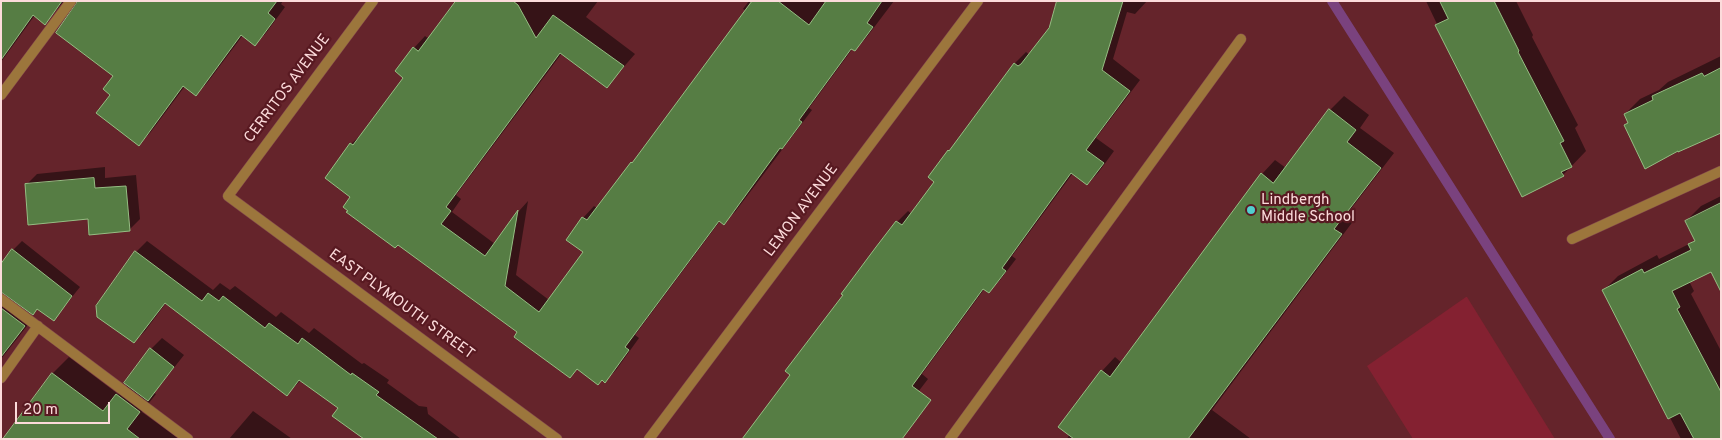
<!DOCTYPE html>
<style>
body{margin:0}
#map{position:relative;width:1722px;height:440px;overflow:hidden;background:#65242b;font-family:Overpass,sans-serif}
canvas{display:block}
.frame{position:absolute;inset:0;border:2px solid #fcdbdb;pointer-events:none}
.scale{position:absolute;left:15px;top:402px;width:95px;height:22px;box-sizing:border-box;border:2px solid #fcdbdb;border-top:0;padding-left:6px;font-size:15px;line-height:18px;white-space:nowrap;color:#fcdbdb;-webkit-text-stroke:4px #581921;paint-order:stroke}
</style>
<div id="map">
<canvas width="1722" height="440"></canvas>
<div class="frame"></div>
<div class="scale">20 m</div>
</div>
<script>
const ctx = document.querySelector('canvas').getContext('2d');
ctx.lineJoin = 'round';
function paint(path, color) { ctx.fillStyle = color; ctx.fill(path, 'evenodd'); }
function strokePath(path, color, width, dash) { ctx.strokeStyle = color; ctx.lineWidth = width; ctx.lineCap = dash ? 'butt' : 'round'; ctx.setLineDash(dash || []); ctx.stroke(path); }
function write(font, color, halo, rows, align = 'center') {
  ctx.font = font + ' Overpass,sans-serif'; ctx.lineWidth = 4.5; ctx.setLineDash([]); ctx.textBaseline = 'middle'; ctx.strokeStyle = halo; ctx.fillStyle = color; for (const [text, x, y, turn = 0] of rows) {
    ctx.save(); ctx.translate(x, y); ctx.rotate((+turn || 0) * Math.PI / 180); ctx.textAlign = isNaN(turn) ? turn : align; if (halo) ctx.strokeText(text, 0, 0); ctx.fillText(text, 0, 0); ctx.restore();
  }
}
paint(new Path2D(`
 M 1466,297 L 1467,297 L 1555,439 L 1413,439 L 1367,366 Z`), '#842131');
paint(new Path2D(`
 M 1,1 L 64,1 L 45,23 L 35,15 L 1,62 Z
 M 99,1 L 283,1 L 281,4 L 285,7 L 266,33 L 255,44 L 243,35 L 207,83 L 196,94 L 185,86 L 150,133 L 139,144 L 112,94 L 114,75 Z
 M 457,1 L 598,1 L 586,17 L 635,54 L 607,86 L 562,53 L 456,195 L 461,199 L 452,212 L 495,244 L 519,211 L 528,201 L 516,275 L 549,300 L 585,252 L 568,239 L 583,218 L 594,206 L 598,209 L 639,156 L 746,11 L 743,9 L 749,1 L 894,1 L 866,38 L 855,50 L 853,48 L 809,108 L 812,110 L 735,212 L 723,223 L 720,221 L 635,335 L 639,338 L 616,370 L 605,381 L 578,368 L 519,332 L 351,197 L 351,144 L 363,133 L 405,78 L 414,48 L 425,36 L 429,39 Z
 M 1058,1 L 1147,1 L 1135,14 L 1127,12 L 1113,59 L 1140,80 L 1096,138 L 1114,151 L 1098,173 L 1087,184 L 1073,173 L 1012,256 L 1016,259 L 1000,280 L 989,291 L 985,288 L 922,374 L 928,379 L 882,439 L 792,374 L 845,295 L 897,222 L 908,211 L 912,214 L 936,181 L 956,144 L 1015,63 L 1026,52 L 1030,55 L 1050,28 Z
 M 1426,1 L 1516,1 L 1533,35 L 1532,37 L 1578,125 L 1575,128 L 1586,151 L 1563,175 L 1458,68 Z
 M 1721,56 L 1721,131 L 1645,167 L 1626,125 L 1629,122 L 1625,114 L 1640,99 L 1659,90 L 1668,82 Z
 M 1344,96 L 1369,115 L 1360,128 L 1394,153 L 1347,214 L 1354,220 L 1212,410 L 1251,439 L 1067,439 L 1102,371 L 1115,357 L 1122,363 L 1262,174 L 1275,160 L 1286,168 L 1330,110 Z
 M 105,167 L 105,178 L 136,175 L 140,219 L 129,230 L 89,218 L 26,185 L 37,174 Z
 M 1721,196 L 1721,266 L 1689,281 L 1694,291 L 1691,294 L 1721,351 L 1721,439 L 1681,439 L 1604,290 L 1618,276 L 1657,255 L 1659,259 L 1691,243 L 1696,239 L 1686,221 L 1701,206 Z
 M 22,241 L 80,287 L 55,318 L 13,250 Z
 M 147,241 L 213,290 L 220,283 L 230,290 L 235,286 L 276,317 L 281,312 L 309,333 L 314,328 L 362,364 L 364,363 L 389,380 L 387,383 L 419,406 L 427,407 L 428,414 L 461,439 L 366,439 L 340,407 L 301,380 L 287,394 L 166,303 L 145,331 L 134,342 L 136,252 Z
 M 1,306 L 31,321 L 1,359 Z
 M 162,338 L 184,355 L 154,393 L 156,394 L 142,412 L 179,439 L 4,439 L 52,374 L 69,357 L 118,394 L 128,384 L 151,349 Z
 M 253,411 L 292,439 L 229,439 Z`), '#0007');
strokePath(new Path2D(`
 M 1332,1 L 1610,439`), '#7a427e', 10);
const building = new Path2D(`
 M 1,1 L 62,1 L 45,25 L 33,15 L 1,60 Z
 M 78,1 L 277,1 L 268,13 L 275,19 L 255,46 L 241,35 L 196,96 L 183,86 L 139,146 L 96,113 L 110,95 L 103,89 L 113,76 L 56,33 Z
 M 456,1 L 513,1 L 518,5 L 536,38 L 553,15 L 624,66 L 607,88 L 560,53 L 446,207 L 451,211 L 441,224 L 485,256 L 518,210 L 505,286 L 539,312 L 583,252 L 566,240 L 582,217 L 587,220 L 631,162 L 632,163 L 752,1 L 778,1 L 809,25 L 826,1 L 882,1 L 867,23 L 873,27 L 855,51 L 851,49 L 799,120 L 802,122 L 782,149 L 780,148 L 724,225 L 719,221 L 625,347 L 629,350 L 605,383 L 602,380 L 598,385 L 577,369 L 570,378 L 514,337 L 517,332 L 398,245 L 395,248 L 346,212 L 348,211 L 343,207 L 350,197 L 325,178 L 350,143 L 353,145 L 403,78 L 395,71 L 413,47 L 418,51 Z
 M 1057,1 L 1123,1 L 1102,70 L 1130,91 L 1086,150 L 1104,163 L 1087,185 L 1071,173 L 1002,268 L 1006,271 L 989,293 L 983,289 L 912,386 L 931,400 L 902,439 L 742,439 L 790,375 L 785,371 L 843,295 L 841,294 L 876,247 L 896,221 L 902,225 L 934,182 L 928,177 L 948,150 L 949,151 L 1014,63 L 1018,66 L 1021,64 L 1049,28 Z
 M 1440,1 L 1494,1 L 1519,51 L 1518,52 L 1564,141 L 1560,143 L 1572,167 L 1561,172 L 1564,176 L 1522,197 L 1435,25 L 1448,19 Z
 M 1721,68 L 1721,133 L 1678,152 L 1678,151 L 1645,169 L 1624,125 L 1628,123 L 1624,114 L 1653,100 L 1652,96 L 1702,73 L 1704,76 Z
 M 1329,109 L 1356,130 L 1347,142 L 1381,168 L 1334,229 L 1342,234 L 1188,439 L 1074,439 L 1058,427 L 1101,370 L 1110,377 L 1261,173 L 1273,183 Z
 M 94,178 L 95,188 L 126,186 L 130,231 L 89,235 L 88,219 L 28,225 L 25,184 Z
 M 1721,203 L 1721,292 L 1711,272 L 1672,291 L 1680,307 L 1677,309 L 1721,392 L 1721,439 L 1694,439 L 1680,413 L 1668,419 L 1602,290 L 1642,269 L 1644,273 L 1691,250 L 1688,244 L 1695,241 L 1685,221 Z
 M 12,249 L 72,296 L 54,321 L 37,309 L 33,315 L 1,292 L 1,264 Z
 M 135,251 L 202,301 L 208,293 L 219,301 L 223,296 L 265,328 L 269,323 L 298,344 L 302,338 L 351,375 L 352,373 L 379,392 L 376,395 L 438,439 L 364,439 L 332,416 L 338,408 L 299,380 L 287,396 L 165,303 L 134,343 L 97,317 L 96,306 Z
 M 1,308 L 25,326 L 1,357 Z
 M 150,348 L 174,367 L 148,401 L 124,383 Z
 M 52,373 L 103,411 L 116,394 L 140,412 L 127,429 L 140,439 L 3,439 Z`);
paint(building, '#567d44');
strokePath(building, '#95be83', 1);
const service = new Path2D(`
 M 1,95 L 71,1
 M 1572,239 L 1721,171
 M 1,299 L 188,439
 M 1,378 L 38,326
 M 950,439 L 1241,39`);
const minor = new Path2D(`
 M 373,1 L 228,196 L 557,439
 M 649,439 L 978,1`);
strokePath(service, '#80454b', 11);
strokePath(minor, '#80454b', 11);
strokePath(service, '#9c763c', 10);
strokePath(minor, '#9c763c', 10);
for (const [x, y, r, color] of [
 [1251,210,5,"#52cdce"]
]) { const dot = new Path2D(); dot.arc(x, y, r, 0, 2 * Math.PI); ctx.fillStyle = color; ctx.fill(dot); strokePath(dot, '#581921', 2); }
write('15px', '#fcdbdb', '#581921', [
 ["CERRITOS AVENUE",288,89,-53],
 ["LEMON AVENUE",802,211,-53],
 ["EAST PLYMOUTH STREET",401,305,36]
]);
write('15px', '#fcdbdb', '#581921', [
 ["Lindbergh",1261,201],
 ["Middle School",1261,218]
], 'left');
</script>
